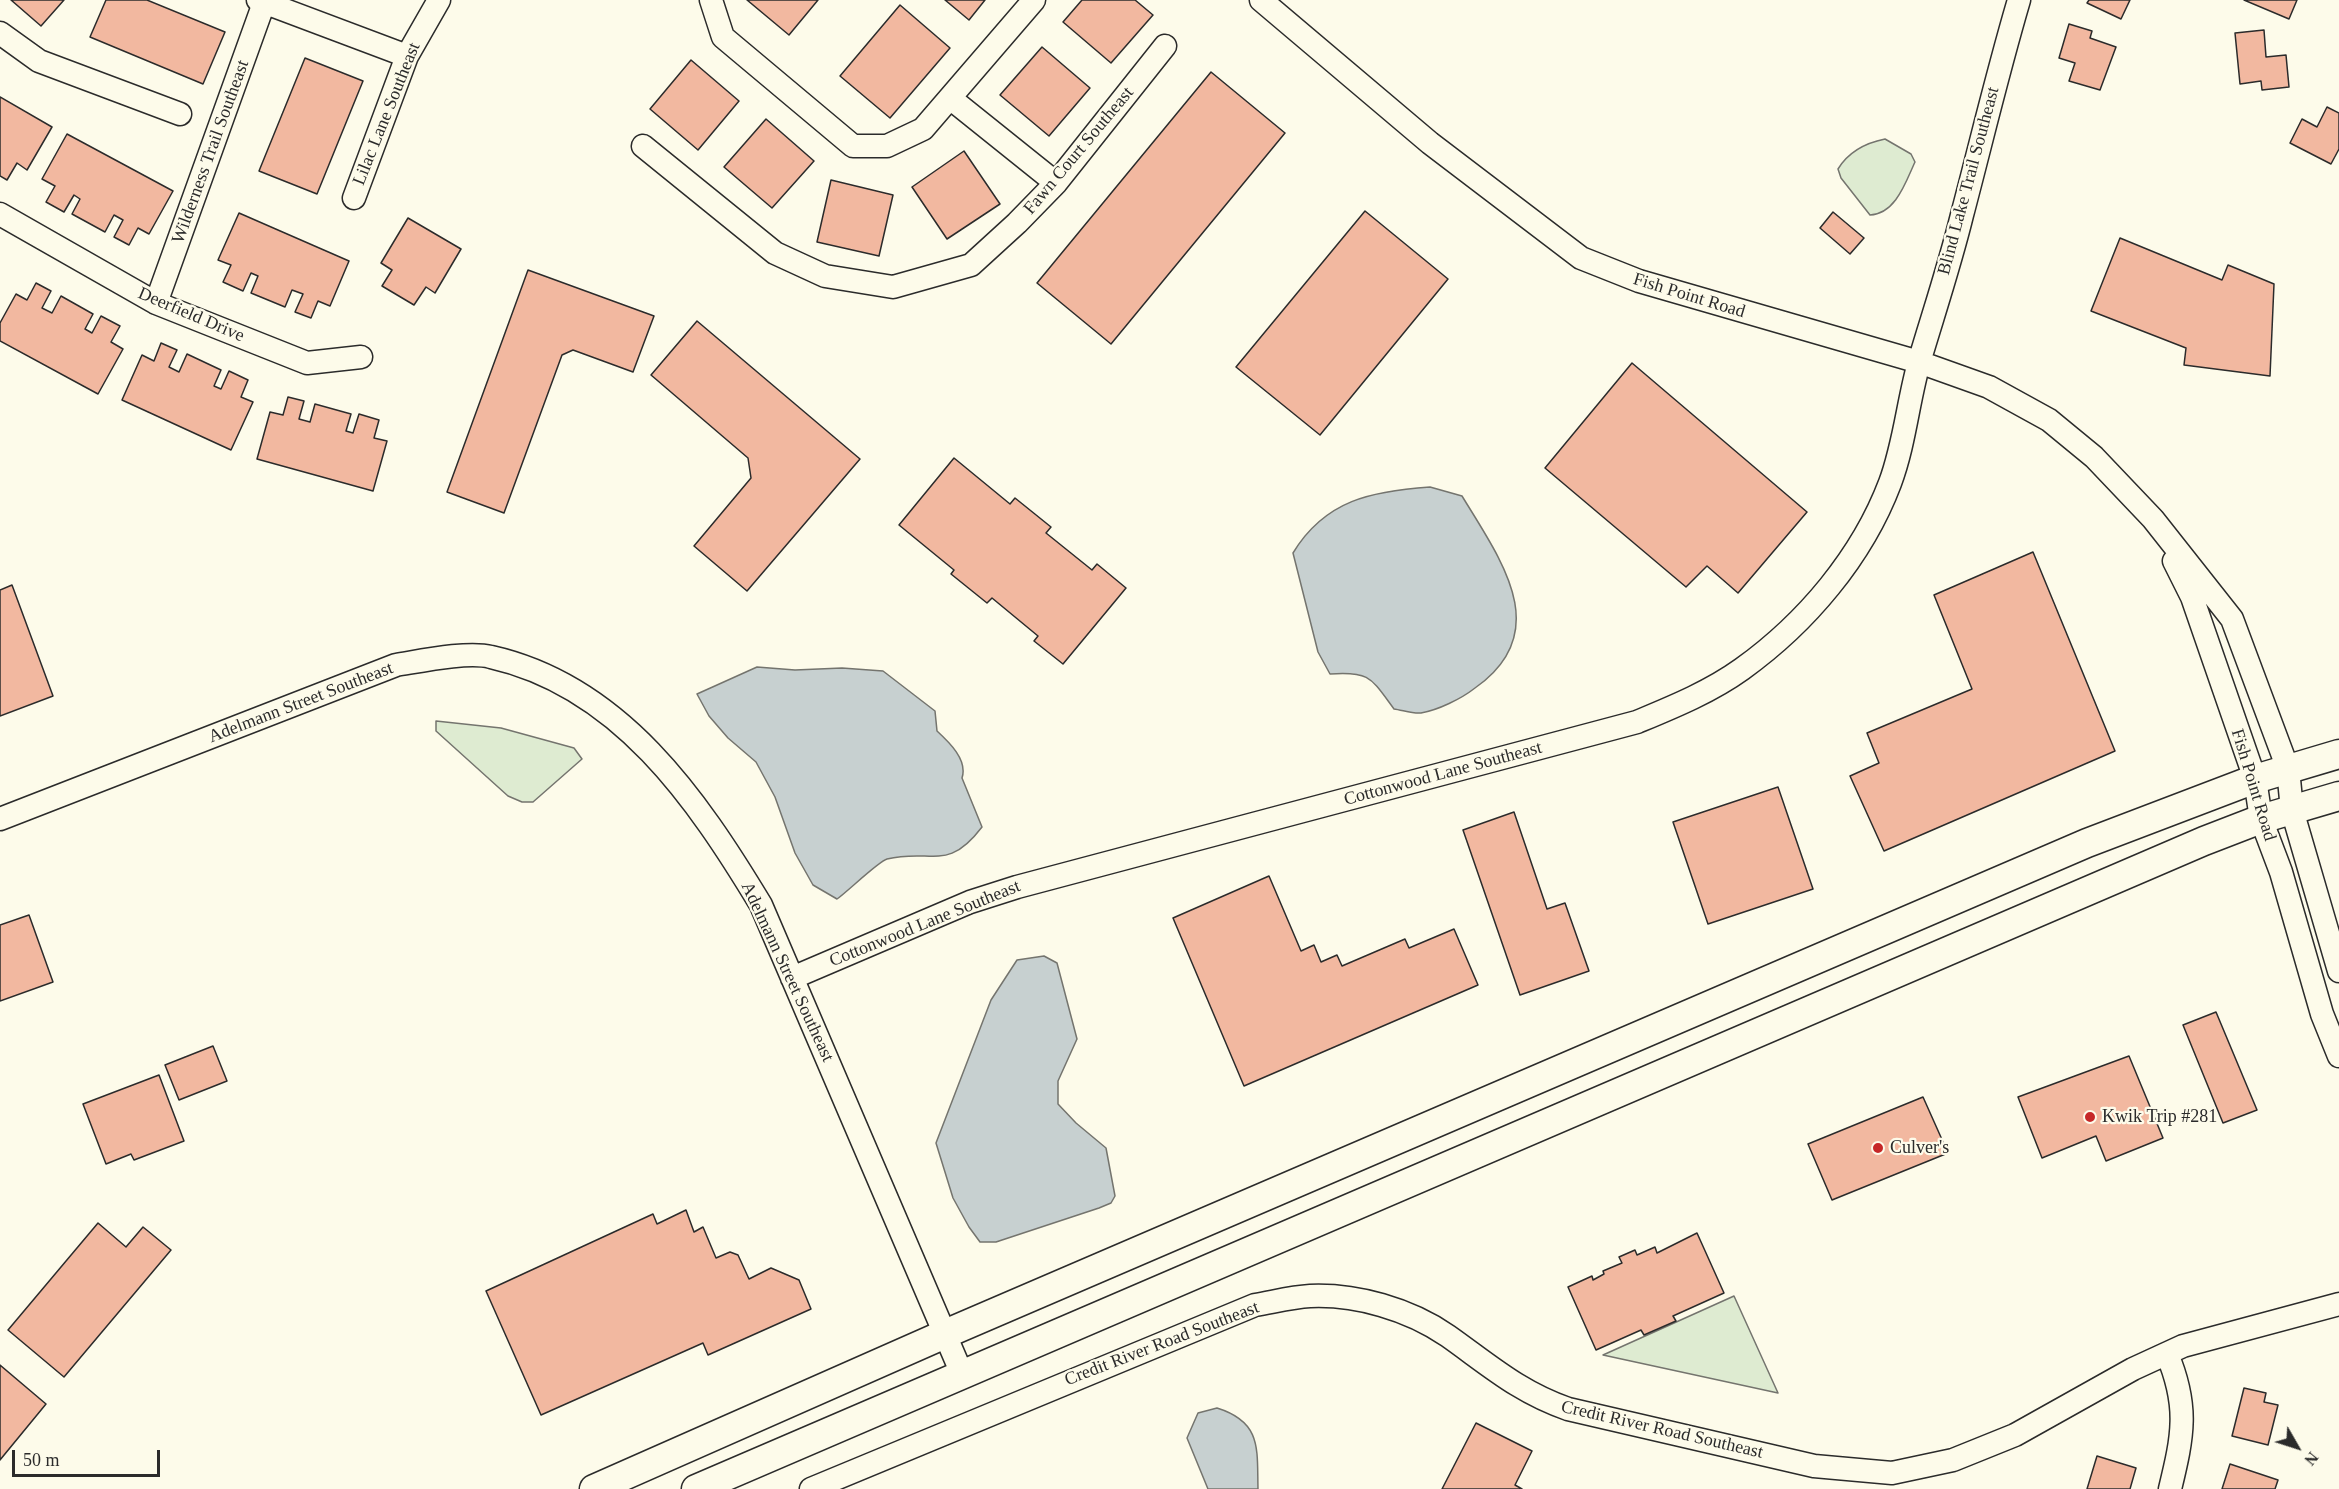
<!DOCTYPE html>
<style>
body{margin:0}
#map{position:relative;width:2339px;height:1489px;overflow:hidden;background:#fdfbea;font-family:"Times New Roman",serif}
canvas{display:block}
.north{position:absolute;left:2267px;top:1417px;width:60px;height:60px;-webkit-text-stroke:4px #fdfbea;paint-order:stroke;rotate:129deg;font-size:16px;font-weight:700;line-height:24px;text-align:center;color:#2b2b2b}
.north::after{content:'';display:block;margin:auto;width:21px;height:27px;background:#2b2b2b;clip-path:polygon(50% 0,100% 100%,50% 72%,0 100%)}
.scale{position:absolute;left:12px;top:1450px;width:148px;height:27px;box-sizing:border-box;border:3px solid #2b2b2b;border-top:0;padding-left:8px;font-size:18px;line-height:21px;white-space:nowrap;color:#2b2b2b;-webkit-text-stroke:4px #fdfbea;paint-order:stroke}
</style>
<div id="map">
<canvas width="2339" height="1489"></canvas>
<div class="north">N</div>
<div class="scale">50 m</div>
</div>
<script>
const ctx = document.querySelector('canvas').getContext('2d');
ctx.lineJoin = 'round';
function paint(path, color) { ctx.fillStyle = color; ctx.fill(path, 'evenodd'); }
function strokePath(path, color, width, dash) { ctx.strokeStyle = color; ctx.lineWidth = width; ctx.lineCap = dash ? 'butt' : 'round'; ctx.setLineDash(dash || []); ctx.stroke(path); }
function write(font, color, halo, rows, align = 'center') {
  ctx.font = font + ' "Times New Roman",serif'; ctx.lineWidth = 4.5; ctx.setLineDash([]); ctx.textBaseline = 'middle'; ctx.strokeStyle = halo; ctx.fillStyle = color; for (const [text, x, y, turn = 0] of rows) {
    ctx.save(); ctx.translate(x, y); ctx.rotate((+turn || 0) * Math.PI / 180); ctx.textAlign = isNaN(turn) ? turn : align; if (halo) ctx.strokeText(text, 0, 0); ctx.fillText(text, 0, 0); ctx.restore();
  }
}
const green = new Path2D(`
 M 1885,139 L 1911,154 L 1915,162 C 1906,181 1896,214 1870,215 L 1841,178 L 1838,169 C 1849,151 1865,143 1885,139 Z
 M 436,721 L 501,728 L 574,748 L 582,759 L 533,802 L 522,802 L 508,796 L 436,731 Z
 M 1734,1296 L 1778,1393 L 1603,1355 Z`);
paint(green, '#deebd1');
strokePath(green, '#74746e', 1.5);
const water = new Path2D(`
 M 1430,487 L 1462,496 C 1501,560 1555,632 1475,688 C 1461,699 1438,710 1421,713 C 1413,714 1402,710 1394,709 C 1371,678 1370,671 1330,674 L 1318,652 L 1293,553 C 1325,500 1372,491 1430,487 Z
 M 757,667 L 795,670 L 842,668 L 883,671 L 935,711 L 937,731 C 949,742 968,760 962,778 L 982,827 C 947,873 932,848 887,859 C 879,861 847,892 837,899 L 813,885 L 795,853 L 775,797 L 756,762 L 728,738 L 709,716 L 697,694 Z
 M 1044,956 L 1057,963 L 1077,1039 L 1058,1081 L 1058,1104 L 1076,1123 L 1106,1148 L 1115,1196 L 1111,1203 L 1099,1208 L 996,1242 L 980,1242 L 969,1227 L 953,1198 L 936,1143 L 991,1000 L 1017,960 Z
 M 1217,1408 C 1262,1422 1257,1449 1258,1489 L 1208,1489 L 1187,1438 L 1198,1413 Z`);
paint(water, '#c7d0d0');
strokePath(water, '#74746e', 1.5);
const building = new Path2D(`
 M 11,0 L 64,0 L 41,26 Z
 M 106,0 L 147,0 L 225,32 L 203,84 L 90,37 Z
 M 747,0 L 818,0 L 789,35 Z
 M 945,0 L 985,0 L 969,20 Z
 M 1082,0 L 1135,0 L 1153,15 L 1111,63 L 1063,22 Z
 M 2089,0 L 2130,0 L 2121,19 L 2087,3 Z
 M 2244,0 L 2297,0 L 2289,19 Z
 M 900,5 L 950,48 L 890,118 L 840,76 Z
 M 2069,24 L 2092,31 L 2090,38 L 2116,47 L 2100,90 L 2069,81 L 2075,63 L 2059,58 Z
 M 2264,30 L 2266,57 L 2286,55 L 2289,87 L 2262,90 L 2261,81 L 2240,84 L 2235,33 Z
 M 1042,47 L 1090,88 L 1049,136 L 1000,95 Z
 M 305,58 L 363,81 L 317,194 L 259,171 Z
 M 691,60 L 739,101 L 698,150 L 650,109 Z
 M 1211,72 L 1285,133 L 1111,344 L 1037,283 Z
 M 0,97 L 52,127 L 27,170 L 17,163 L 7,180 L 0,176 Z
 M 2327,107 L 2339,113 L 2339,149 L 2331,164 L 2290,143 L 2302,119 L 2317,127 Z
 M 766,119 L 814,161 L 772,208 L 724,167 Z
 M 67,134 L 173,191 L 149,234 L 138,228 L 129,245 L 114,237 L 123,220 L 114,215 L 105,232 L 72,214 L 80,199 L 74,195 L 64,212 L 46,202 L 55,186 L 42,179 Z
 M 964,151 L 1000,204 L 947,239 L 912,187 Z
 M 831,180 L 893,195 L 879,256 L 817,242 Z
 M 1365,211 L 1448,279 L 1320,435 L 1236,367 Z
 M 1833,212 L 1864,238 L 1850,254 L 1820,228 Z
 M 239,213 L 349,261 L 330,306 L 318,301 L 311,318 L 295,312 L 303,294 L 292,290 L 285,307 L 251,293 L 258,276 L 251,273 L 243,291 L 223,282 L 231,265 L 218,260 Z
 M 408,218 L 461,249 L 435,293 L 426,287 L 414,305 L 382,286 L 392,270 L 381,263 Z
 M 2120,238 L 2222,280 L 2228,265 L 2274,284 L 2270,376 L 2184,365 L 2186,348 L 2091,311 Z
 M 528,270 L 654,316 L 633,372 L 573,350 L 562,355 L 504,513 L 447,492 Z
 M 36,283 L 51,291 L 42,308 L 52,313 L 61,296 L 93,314 L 85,329 L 92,333 L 101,316 L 120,326 L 111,342 L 123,349 L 98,394 L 0,341 L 0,323 L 16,294 L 27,300 Z
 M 697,321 L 860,459 L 747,591 L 694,546 L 751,478 L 748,458 L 651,375 Z
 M 161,343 L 177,350 L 169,367 L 179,372 L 187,354 L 221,370 L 214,386 L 221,389 L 229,371 L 248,380 L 241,397 L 253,402 L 231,450 L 122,400 L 142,355 L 154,361 Z
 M 1632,363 L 1807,512 L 1738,593 L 1707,566 L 1686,587 L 1545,468 Z
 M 288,397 L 304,401 L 299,419 L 310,422 L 315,404 L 351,414 L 346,431 L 353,433 L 359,414 L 379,420 L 374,438 L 387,441 L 373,491 L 257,459 L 270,412 L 283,415 Z
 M 954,458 L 1010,504 L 1015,498 L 1051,527 L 1046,533 L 1092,570 L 1097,564 L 1126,588 L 1063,664 L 1034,641 L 1038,636 L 992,598 L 987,603 L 951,574 L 954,570 L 899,525 Z
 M 2033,552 L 2115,751 L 1884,851 L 1850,776 L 1879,763 L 1867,733 L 1972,689 L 1934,595 Z
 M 12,585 L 53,696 L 0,716 L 0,590 Z
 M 1778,787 L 1813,889 L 1708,924 L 1673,822 Z
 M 1514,812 L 1547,909 L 1565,903 L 1589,971 L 1520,995 L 1463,830 Z
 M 1269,876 L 1301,951 L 1314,945 L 1321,962 L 1337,955 L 1342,966 L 1405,939 L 1409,948 L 1454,929 L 1478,985 L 1244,1086 L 1173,918 Z
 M 29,915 L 53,982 L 0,1001 L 0,925 Z
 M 2216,1012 L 2257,1110 L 2223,1123 L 2183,1025 Z
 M 213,1046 L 227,1081 L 179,1100 L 165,1065 Z
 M 2129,1056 L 2163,1138 L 2106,1161 L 2096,1136 L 2042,1158 L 2018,1097 Z
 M 159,1075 L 184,1141 L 134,1160 L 131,1154 L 106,1164 L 83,1104 Z
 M 1923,1097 L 1948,1153 L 1832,1200 L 1808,1144 Z
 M 686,1210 L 694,1232 L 703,1227 L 716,1258 L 730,1252 L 738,1255 L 749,1279 L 771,1268 L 799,1280 L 811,1309 L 708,1355 L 703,1343 L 541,1415 L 486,1291 L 653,1214 L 657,1224 Z
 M 98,1223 L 126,1247 L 143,1227 L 171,1250 L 64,1377 L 8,1330 Z
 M 1697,1233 L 1724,1293 L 1673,1316 L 1676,1321 L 1644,1335 L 1641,1330 L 1596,1350 L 1568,1287 L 1592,1276 L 1593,1280 L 1604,1274 L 1603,1271 L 1622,1263 L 1619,1257 L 1635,1250 L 1637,1255 L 1655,1247 L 1657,1253 Z
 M 0,1365 L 46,1404 L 0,1460 Z
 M 2244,1388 L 2266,1393 L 2264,1402 L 2278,1405 L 2268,1445 L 2232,1436 Z
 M 1476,1423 L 1532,1451 L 1515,1485 L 1522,1489 L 1442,1489 Z
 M 2097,1456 L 2136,1468 L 2130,1489 L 2087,1489 Z
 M 2230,1464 L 2278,1480 L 2275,1489 L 2222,1489 Z`);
paint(building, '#f2b8a0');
strokePath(building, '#2b2b2b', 1.5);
const minor = new Path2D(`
 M 258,0 L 407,56
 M 711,0 L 723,37 L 853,146 L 887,146 L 923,129 L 1034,0
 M 1261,0 L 1430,143 L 1581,258 L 1639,281 L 1919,362 L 1989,387 L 2049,420 L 2094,457 L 2153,519 L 2232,619 L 2288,769 L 2292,810 L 2339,971
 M 0,33 L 39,61 L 180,114
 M 950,98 L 1056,183
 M 643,146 L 775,253 L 825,276 L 893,287 L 971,265 L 1017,223 L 1056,183 L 1165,46
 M 354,198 L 407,56 L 439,0
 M 0,214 L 156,303 L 307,363 L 361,357
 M 156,303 L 265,0
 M 2174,561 L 2192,597 L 2255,779 L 2261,819 L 2281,872 L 2322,1014 L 2339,1056
 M 0,819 L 396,665 C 421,661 468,651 491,657 C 620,686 697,799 761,905 L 962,1374
 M 792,978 L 970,902 L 1017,887 L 1637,722 C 1673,707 1710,692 1742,669 C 1806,623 1862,557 1890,483 C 1905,443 1908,400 1920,359 C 1934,312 1950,264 1962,215 C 1981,143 1998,71 2019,0
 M 2167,1354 C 2189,1406 2183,1436 2170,1489
 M 811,1489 L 1255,1305 C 1273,1302 1292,1297 1310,1296 C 1356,1294 1409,1309 1448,1336 C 1489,1365 1519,1392 1568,1409 L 1814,1466 L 1892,1473 L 1953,1460 L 2015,1435 L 2133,1369 L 2183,1346 L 2339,1304`);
const major = new Path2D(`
 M 594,1489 L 945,1334 L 2087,843 L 2255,779 L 2339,754
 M 696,1489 L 2204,841 L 2261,819 L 2339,796`);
strokePath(minor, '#2b2b2b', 25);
strokePath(major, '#2b2b2b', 31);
strokePath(minor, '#fdfbea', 22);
strokePath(major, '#fdfbea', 28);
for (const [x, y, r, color] of [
 [2090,1117,6,"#c62828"],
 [1878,1148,6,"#c62828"]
]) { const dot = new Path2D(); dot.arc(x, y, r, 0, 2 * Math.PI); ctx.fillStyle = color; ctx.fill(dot); strokePath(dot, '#fdfbea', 2); }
write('18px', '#2b2b2b', '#fdfbea', [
 ["Lilac Lane Southeast",387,114,-68],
 ["Fawn Court Southeast",1079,151,-50],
 ["Wilderness Trail Southeast",211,152,-70],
 ["Blind Lake Trail Southeast",1969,181,-75],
 ["Fish Point Road",1689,296,17],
 ["Deerfield Drive",191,315,23],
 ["Adelmann Street Southeast",301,703,-21],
 ["Cottonwood Lane Southeast",1443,774,-15],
 ["Fish Point Road",2253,785,73],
 ["Cottonwood Lane Southeast",925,924,-22],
 ["Adelmann Street Southeast",787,972,65],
 ["Credit River Road Southeast",1162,1344,-21],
 ["Credit River Road Southeast",1662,1430,13]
]);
write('18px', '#2b2b2b', '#fdfbea', [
 ["Kwik Trip #281",2102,1117],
 ["Culver's",1890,1148]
], 'left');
</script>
